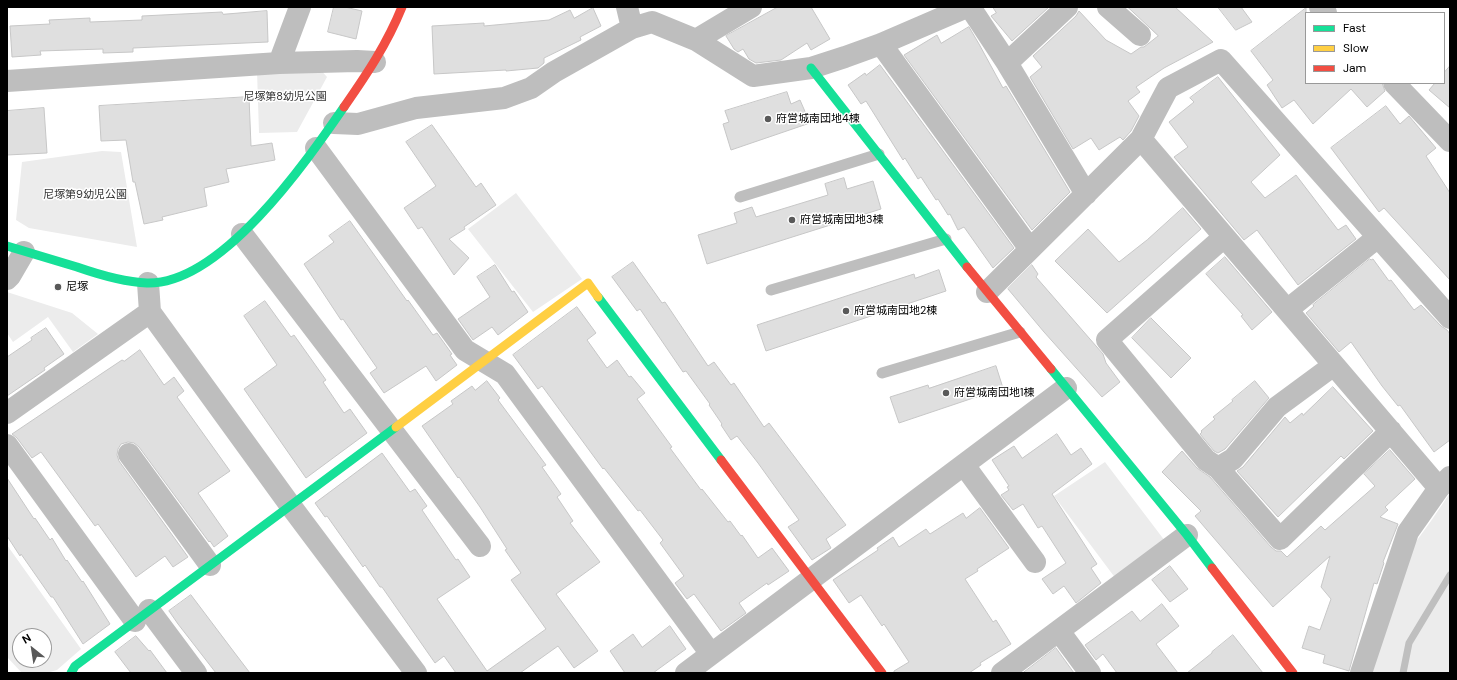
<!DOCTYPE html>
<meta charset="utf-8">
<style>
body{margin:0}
#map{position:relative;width:1457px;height:680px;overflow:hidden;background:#fff;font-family:"DM Sans",sans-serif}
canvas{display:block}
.frame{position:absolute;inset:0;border:8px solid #000;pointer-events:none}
.legend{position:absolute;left:1305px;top:12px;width:140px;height:72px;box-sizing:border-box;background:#fff;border:1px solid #999;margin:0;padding:5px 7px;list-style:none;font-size:12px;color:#000}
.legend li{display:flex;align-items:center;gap:8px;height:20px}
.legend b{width:20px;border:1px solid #999}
.north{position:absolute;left:12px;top:628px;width:40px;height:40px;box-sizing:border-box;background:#fff;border:1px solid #999;border-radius:50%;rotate:330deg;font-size:11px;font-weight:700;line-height:16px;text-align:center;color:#000}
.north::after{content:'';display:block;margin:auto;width:14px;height:18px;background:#595959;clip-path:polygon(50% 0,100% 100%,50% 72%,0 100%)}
</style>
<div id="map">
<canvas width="1457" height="680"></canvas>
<div class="frame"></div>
<ul class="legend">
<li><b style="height:5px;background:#16e098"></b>Fast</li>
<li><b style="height:5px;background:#ffcf43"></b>Slow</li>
<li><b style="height:5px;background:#f24e42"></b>Jam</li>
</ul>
<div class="north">N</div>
</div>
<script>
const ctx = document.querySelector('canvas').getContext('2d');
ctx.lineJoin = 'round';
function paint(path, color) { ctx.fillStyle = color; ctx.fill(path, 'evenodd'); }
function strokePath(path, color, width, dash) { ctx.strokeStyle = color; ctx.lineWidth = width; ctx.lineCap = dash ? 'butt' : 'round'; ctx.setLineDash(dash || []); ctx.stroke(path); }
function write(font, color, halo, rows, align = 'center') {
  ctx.font = font + ' "DM Sans","Noto Sans JP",sans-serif'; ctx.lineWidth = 3; ctx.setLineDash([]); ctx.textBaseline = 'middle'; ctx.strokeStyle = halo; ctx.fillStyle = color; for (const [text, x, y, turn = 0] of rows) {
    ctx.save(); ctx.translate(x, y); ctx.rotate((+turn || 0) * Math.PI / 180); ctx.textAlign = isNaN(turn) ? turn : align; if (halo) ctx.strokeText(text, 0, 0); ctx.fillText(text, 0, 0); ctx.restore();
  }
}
paint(new Path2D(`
 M 319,68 L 327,77 L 297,132 L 259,133 L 257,71 Z
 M 102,151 L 121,152 L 137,247 L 29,228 L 16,220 L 22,162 Z
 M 516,193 L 582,279 L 533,312 L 468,229 Z
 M 7,292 L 72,313 L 98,334 L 73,352 L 48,317 L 13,342 L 7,333 Z
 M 1105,462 L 1165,541 L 1116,579 L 1054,496 Z
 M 1450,493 L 1450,673 L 1372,673 L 1415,543 L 1431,521 Z
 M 7,545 L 81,649 L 57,670 L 46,673 L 22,673 L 7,657 ZM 20,636 L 44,636 L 44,660 L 20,660 Z`), '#ececec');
strokePath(new Path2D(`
 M 1403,673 L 1409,643 L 1450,575`), '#bfbfbf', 7);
const building = new Path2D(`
 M 334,7 L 345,7 L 362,11 L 356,39 L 328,32 Z
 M 778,7 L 811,7 L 830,39 L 811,50 L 807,43 L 781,60 L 756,63 L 749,59 L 743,49 L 738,52 L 734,49 L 726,36 Z
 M 993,7 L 1049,7 L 1012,41 L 991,16 L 996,13 Z
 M 1128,7 L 1175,7 L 1213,42 L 1164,68 L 1136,87 L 1140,92 L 1128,101 L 1139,116 L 1131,131 L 1123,140 L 1120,137 L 1099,150 L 1091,138 L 1073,149 L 1030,77 L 1042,67 L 1033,56 L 1076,16 L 1079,11 L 1106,40 L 1131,54 L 1141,47 L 1144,47 L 1158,36 Z
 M 1218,7 L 1241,7 L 1252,22 L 1236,30 Z
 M 593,8 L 601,26 L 580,37 L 581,40 L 544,58 L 544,63 L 538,68 L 506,71 L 506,70 L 434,74 L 432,26 L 484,23 L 484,26 L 549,20 L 570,10 L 574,18 Z
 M 1306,8 L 1306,83 L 1382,83 L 1385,91 L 1367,107 L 1351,89 L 1313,124 L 1294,100 L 1282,108 L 1267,85 L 1273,80 L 1251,51 Z
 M 267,11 L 268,42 L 133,48 L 133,52 L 103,53 L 103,49 L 40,51 L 41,55 L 12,57 L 10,26 L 50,24 L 49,20 L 90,18 L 90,22 L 142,20 L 142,16 L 222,12 L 223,14 Z
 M 969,27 L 979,44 L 1003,88 L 1006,86 L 1070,192 L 1032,230 L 904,55 L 937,35 L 941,43 Z
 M 880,65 L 1014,248 L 993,268 L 964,227 L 958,230 L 950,214 L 948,215 L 938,199 L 936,200 L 921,177 L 918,179 L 905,158 L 903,160 L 866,101 L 861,104 L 848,85 L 865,73 L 866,75 Z
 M 1450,66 L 1450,108 L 1429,90 L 1435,83 L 1444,83 L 1444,73 Z
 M 1218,77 L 1280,155 L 1251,182 L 1265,198 L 1296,175 L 1338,230 L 1346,225 L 1356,239 L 1298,285 L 1257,230 L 1244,240 L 1174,157 L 1188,147 L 1169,122 L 1194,102 L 1190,98 Z
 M 787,92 L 791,104 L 800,100 L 810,123 L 731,150 L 723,124 L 729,122 L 725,111 Z
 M 249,97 L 251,146 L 272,143 L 275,160 L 226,169 L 229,182 L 204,188 L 207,206 L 162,217 L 163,220 L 144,224 L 135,182 L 133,182 L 126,140 L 101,141 L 99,106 Z
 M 1386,106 L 1400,124 L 1409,116 L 1436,148 L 1426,156 L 1450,193 L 1450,280 L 1384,208 L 1379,212 L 1331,148 Z
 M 44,108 L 47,153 L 7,155 L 7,111 Z
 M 432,125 L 476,187 L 481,183 L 496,205 L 464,227 L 465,229 L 449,239 L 469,258 L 454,275 L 422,227 L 418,229 L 404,208 L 436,186 L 406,142 Z
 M 844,178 L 847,189 L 873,181 L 881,209 L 707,264 L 698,235 L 737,223 L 734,213 L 752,207 L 756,217 L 828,195 L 825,184 Z
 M 1183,208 L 1201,229 L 1107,313 L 1055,261 L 1088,229 L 1119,262 L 1147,240 Z
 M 350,221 L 407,301 L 408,300 L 433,335 L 437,333 L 452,354 L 450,355 L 457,365 L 436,381 L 426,366 L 384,393 L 370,373 L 377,368 L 343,319 L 341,320 L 304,264 L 334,242 L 329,236 Z
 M 1225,257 L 1272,312 L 1252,330 L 1241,316 L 1243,315 L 1206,274 Z
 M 1370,259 L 1371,260 L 1373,259 L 1389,281 L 1391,280 L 1414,310 L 1421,305 L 1441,326 L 1447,330 L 1450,334 L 1450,440 L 1434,452 L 1400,405 L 1398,406 L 1382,386 L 1351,342 L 1339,352 L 1306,313 L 1314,306 L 1313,305 Z
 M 633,262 L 662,303 L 665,302 L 708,366 L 714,362 L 731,385 L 734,383 L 764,427 L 769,423 L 846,525 L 826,539 L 831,548 L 812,560 L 788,527 L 799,520 L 758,463 L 737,436 L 731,440 L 721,425 L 722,424 L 709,405 L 710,404 L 686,371 L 683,372 L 640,309 L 637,311 L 612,277 Z
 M 495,265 L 512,292 L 514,291 L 528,312 L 498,335 L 492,327 L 473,340 L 458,319 L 490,297 L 477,277 Z
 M 1032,265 L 1038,274 L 1036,277 L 1103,354 L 1106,363 L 1120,382 L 1102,397 L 1044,332 L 1008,289 Z
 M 939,270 L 946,291 L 766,351 L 757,325 L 914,274 L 915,278 Z
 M 265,301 L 291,337 L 294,335 L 326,380 L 323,382 L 344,413 L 350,409 L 367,433 L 306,478 L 244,389 L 277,365 L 244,316 Z
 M 577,307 L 596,333 L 587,340 L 607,368 L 617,360 L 629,377 L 631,376 L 645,393 L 637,399 L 672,447 L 670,448 L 701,490 L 702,489 L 728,522 L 730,521 L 741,536 L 742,535 L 758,558 L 772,548 L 789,571 L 768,585 L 767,583 L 739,603 L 746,613 L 721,631 L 694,594 L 687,599 L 675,583 L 684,576 L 660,543 L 663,540 L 640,510 L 638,511 L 604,468 L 603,469 L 542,386 L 538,389 L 513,355 Z
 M 1151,318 L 1191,358 L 1171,378 L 1132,338 Z
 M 46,328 L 64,354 L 44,368 L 45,370 L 7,396 L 7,357 L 32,340 L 31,338 Z
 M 140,350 L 164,385 L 174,377 L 184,391 L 177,397 L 230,471 L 198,493 L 228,536 L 214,547 L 210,541 L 209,542 L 139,447 L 134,443 L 128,442 L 121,444 L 118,449 L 117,455 L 119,461 L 188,557 L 173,567 L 165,556 L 136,577 L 98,524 L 95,526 L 41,452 L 32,458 L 17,438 L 12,434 L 104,372 L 122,360 L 124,361 Z
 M 996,366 L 1003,388 L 899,423 L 890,397 L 928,385 L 929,388 Z
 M 487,381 L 500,398 L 498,400 L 546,465 L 542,467 L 561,494 L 557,497 L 573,521 L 570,523 L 600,562 L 556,594 L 598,651 L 574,668 L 558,646 L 520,673 L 456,673 L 444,656 L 435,663 L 382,587 L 380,587 L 365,565 L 363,567 L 327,516 L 325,517 L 315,503 L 382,453 L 410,492 L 415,489 L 427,506 L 422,510 L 456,560 L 458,559 L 470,577 L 437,599 L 487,671 L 546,629 L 511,580 L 521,573 L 505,550 L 507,549 L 480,507 L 459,477 L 458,478 L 422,426 L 453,404 L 451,401 L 472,386 L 475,390 Z
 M 1255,381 L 1269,398 L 1225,449 L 1218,453 L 1214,451 L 1200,434 L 1202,432 L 1201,431 L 1215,419 L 1213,417 L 1233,401 L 1232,400 Z
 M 1333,387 L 1373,431 L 1344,459 L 1341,456 L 1278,517 L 1237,471 L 1243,467 L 1285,417 L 1290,423 L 1302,413 L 1303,415 Z
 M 1057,434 L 1071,455 L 1081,448 L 1092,464 L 1052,494 L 1097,564 L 1091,568 L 1101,583 L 1076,603 L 1064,586 L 1053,594 L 1042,579 L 1066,563 L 1042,526 L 1038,528 L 1023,504 L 1013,510 L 1001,495 L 1009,490 L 1007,487 L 1009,486 L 992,460 L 1014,446 L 1022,458 Z
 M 1390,450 L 1415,479 L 1385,507 L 1388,510 L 1380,517 L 1398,524 L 1383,562 L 1384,563 L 1377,584 L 1374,583 L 1349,671 L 1323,663 L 1325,655 L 1302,648 L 1309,626 L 1320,630 L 1331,599 L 1321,587 L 1330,556 L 1273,607 L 1195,516 L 1201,511 L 1162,472 L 1182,451 L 1197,468 L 1210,477 L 1271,547 L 1276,551 L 1281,551 L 1287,557 L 1321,526 L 1325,530 L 1375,486 L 1364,474 Z
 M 7,478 L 34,519 L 35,518 L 50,540 L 52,538 L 66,561 L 67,560 L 82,582 L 83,581 L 110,624 L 83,644 L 53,597 L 51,597 L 21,554 L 20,556 L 7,536 Z
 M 980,508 L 1009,548 L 977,569 L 978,571 L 965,579 L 993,622 L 996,620 L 1011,644 L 980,663 L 981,665 L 969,673 L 894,673 L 894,671 L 909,662 L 884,624 L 882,626 L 861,595 L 849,603 L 833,580 L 878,550 L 877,548 L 893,537 L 899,547 L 926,529 L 930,534 L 963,513 L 966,518 Z
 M 1170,566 L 1188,589 L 1170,602 L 1152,580 Z
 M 191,595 L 234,652 L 250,673 L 216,673 L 178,624 L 169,611 Z
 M 1162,604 L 1179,626 L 1156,644 L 1178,673 L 1117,673 L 1103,654 L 1096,660 L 1085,645 L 1132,611 L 1140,621 Z
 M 670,626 L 686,649 L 653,673 L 625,673 L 610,651 L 633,634 L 642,647 Z
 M 1233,635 L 1263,673 L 1187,673 L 1212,653 L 1212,652 Z
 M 136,636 L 149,651 L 150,650 L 167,673 L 131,673 L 115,652 Z
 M 1056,648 L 1074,673 L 1023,673 Z`);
paint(building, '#dfdfdf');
strokePath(building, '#c7c7c7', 1);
strokePath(new Path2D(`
 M 740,197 L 879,154
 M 771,290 L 946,239
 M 882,373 L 1020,332`), '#bebebe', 11);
strokePath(new Path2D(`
 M 627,7 L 632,28
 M 970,7 L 1007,63 L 1086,194
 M 1108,7 L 1140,35
 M 1320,7 L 1326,13
 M 696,40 L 751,7
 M 881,44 L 1030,249
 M 279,63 L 300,7
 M 1007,63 L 1067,7
 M 7,81 L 279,63 L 357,61 L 375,62
 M 1394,83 L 1450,141
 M 334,123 L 358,124 L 416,108 L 504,98 L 531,88 L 554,72 L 632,28 L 652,22 L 696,40 L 753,76 L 811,68 L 845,57 L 881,44 L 967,7
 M 1141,139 L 1439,488
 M 316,148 L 465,350 L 505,374 L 711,654
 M 242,234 L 480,546
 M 1224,237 L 1107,340 L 1206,460 L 1218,468 L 1233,459 L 1277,407 L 1334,365
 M 7,279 L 10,276 L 24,252
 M 148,283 L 150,312 L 290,505 L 416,673
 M 987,292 L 1141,139 L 1168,88 L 1221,60 L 1450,318
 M 1287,310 L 1378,237
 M 7,413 L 150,312
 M 7,445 L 135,621
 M 129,454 L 210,565
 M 964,465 L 1035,562
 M 1218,468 L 1280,539 L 1391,431
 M 149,610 L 196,673
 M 1059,631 L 1090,673
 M 686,673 L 1066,388
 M 1002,673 L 1187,535
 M 1361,673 L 1408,532 L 1439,488 L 1450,477`), '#bebebe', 22);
strokePath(new Path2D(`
 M 811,68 L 967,267
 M 7,246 C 30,253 53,260 77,267 C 100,275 123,282 147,283 C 221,285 306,162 344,107
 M 598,297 L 721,460
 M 1051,369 L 1187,535 L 1212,568
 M 71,673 L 75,666 L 396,427`), '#16e098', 9);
strokePath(new Path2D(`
 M 396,427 L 588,283 L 598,297`), '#ffcf43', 9);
strokePath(new Path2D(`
 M 344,107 C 367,74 387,44 402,7
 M 967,267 L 1051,369
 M 721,460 L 882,673
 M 1212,568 L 1293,673`), '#f24e42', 9);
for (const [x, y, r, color] of [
 [768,119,4,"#595959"],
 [792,220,4,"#595959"],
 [58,287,4,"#595959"],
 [846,311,4,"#595959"],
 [946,393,4,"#595959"]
]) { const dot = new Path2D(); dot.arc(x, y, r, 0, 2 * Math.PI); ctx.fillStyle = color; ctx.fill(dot); strokePath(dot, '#fff', 1.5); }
write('11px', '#333', '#fff', [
 ["尼塚第8幼児公園",285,97],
 ["尼塚第9幼児公園",85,195]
]);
write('11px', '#000', '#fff', [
 ["府営城南団地4棟",776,119],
 ["府営城南団地3棟",800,220],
 ["尼塚",66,287],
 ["府営城南団地2棟",854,311],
 ["府営城南団地1棟",954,393]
], 'left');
</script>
